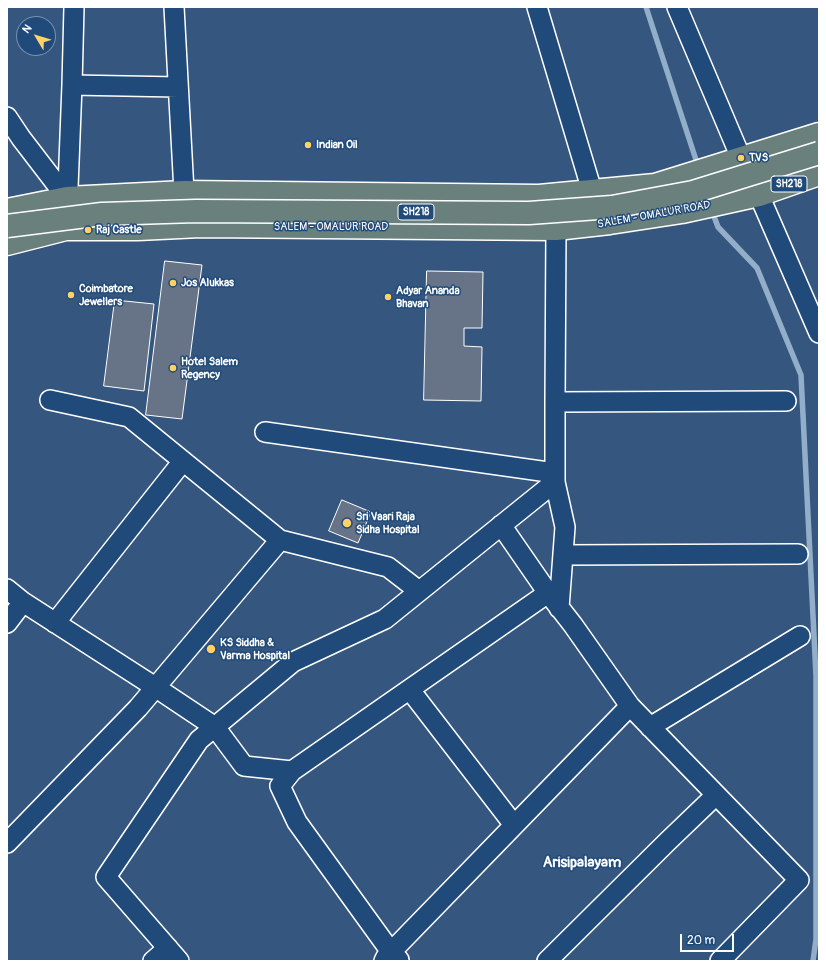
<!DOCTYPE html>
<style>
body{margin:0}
#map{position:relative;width:826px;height:968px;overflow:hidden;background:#35567e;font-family:Pangolin,sans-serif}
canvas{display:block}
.frame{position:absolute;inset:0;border:8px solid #fff;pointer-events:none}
.north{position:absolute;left:16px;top:16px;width:40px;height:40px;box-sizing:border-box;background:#1f4a7a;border:1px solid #7992af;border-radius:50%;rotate:308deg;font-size:11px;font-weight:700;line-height:16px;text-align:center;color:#fff}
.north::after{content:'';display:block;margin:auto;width:14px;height:18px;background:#ffd166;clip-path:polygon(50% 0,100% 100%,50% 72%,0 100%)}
.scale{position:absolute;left:680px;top:934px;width:54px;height:18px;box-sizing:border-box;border:2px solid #fff;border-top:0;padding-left:5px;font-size:12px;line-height:14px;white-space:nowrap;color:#fff;-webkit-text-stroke:3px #1f4a7a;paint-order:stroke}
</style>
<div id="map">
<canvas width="826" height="968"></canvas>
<div class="frame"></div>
<div class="north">N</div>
<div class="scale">20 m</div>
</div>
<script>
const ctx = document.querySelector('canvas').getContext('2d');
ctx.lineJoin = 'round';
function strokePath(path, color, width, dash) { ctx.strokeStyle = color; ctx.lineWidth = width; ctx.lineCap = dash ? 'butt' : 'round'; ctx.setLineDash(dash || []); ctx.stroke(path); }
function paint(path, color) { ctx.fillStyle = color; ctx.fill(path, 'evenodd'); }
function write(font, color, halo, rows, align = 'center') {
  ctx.font = font + ' Pangolin,sans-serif'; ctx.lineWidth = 3; ctx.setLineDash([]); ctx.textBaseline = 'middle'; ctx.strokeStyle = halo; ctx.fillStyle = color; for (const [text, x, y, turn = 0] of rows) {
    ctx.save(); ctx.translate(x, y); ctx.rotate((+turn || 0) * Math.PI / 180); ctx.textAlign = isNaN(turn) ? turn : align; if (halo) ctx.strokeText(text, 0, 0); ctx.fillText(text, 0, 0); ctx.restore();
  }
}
strokePath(new Path2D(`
 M 646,7 L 698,166
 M 712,211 L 718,227 L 757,268 L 801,375 L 816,676 L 816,939 L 813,961`), '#92aec9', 5.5);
const building = new Path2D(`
 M 165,261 L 202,265 L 182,419 L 146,415 Z
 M 427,271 L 483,272 L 482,328 L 464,328 L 464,346 L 482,347 L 481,401 L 424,400 Z
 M 115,300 L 154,304 L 144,391 L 104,386 Z
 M 342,500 L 371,512 L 358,543 L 329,531 Z`);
paint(building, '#677387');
strokePath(building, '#fff', 1);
const minor = new Path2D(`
 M 174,7 L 184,192
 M 537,7 L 592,191
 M 677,7 L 741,158 L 759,195 L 819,333
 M 72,85 L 178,87
 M 7,117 L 21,138 L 67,198
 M 67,213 L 72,85 L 74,7
 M 50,400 L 129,417 L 280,540 L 388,567 L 419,591
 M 555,402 L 786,401
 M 265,432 L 555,473
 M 555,482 L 565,527 L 559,608
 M 501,525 L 548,593 L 573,625 L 630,706
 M 563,555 L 798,554
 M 7,589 L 23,602
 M 7,623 L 23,602 L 155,687 L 215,727 L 244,766 L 292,771 L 280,786 L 297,822 L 391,952 L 399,960
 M 55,623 L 183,461
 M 410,690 L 514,825
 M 650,727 L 800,636
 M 292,771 L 548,593
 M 7,843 L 138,708 L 280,540
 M 153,961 L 168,948
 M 179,961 L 106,877 L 199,740 L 293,662 L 385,619 L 555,482 L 555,402 L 556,229
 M 384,961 L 386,957 L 391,952 L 630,706 L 799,880 L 720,961
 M 547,961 L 667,842 L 716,795`);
const major = new Path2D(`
 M 7,210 L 67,198 L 184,192 L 539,196 L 655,185 L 819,134
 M 7,244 L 66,229 L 138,229 L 201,226 L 556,229 L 610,223 L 682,212 L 759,195 L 819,174`);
strokePath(minor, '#fff', 22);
strokePath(major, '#fff', 25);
strokePath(minor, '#1f4a7a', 19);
strokePath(major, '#6a807d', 22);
const majorBridge = new Path2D(`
 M 7,226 L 102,214 L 196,211 L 529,213 L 612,207 L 693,192 L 819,153`);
strokePath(majorBridge, '#fff', 25, []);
strokePath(majorBridge, '#6a807d', 22);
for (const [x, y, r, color] of [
 [308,145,4,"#ffd166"],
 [741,158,4,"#ffd166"],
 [88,230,4,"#ffd166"],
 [173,283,4,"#ffd166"],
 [71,295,4,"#ffd166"],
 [388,297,4,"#ffd166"],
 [173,368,4,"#ffd166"],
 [347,523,5,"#ffd166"],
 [211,649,5,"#ffd166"]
]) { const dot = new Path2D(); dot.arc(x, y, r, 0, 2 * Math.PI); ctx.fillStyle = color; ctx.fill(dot); strokePath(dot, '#1f4a7a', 1.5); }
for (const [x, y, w] of [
 [789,184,36],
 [416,212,36]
]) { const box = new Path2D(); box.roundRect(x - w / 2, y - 8, w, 16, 3); ctx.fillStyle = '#1f4a7a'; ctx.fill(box); strokePath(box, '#fff', 1); }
write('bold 10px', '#fff', null, [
 ["SH218",789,184],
 ["SH218",416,212]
]);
write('bold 11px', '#fff', '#1f4a7a', [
 ["Indian Oil",316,145],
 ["TVS",749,158],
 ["Raj Castle",96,230],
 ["Jos Alukkas",181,283],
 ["Coimbatore",79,289],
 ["Jewellers",79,302],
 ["Adyar Ananda",396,291],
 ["Bhavan",396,304],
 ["Hotel Salem",181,362],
 ["Regency",181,375],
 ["Sri Vaari Raja",356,517],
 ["Sidha Hospital",356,530],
 ["KS Siddha &",220,643],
 ["Varma Hospital",220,656]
], 'left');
write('11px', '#fff', '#1f4a7a', [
 ["SALEM - OMALUR ROAD",654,215,-10],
 ["SALEM - OMALUR ROAD",331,227]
]);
write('bold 15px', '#fff', '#1f4a7a', [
 ["Arisipalayam",582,863]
]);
</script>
